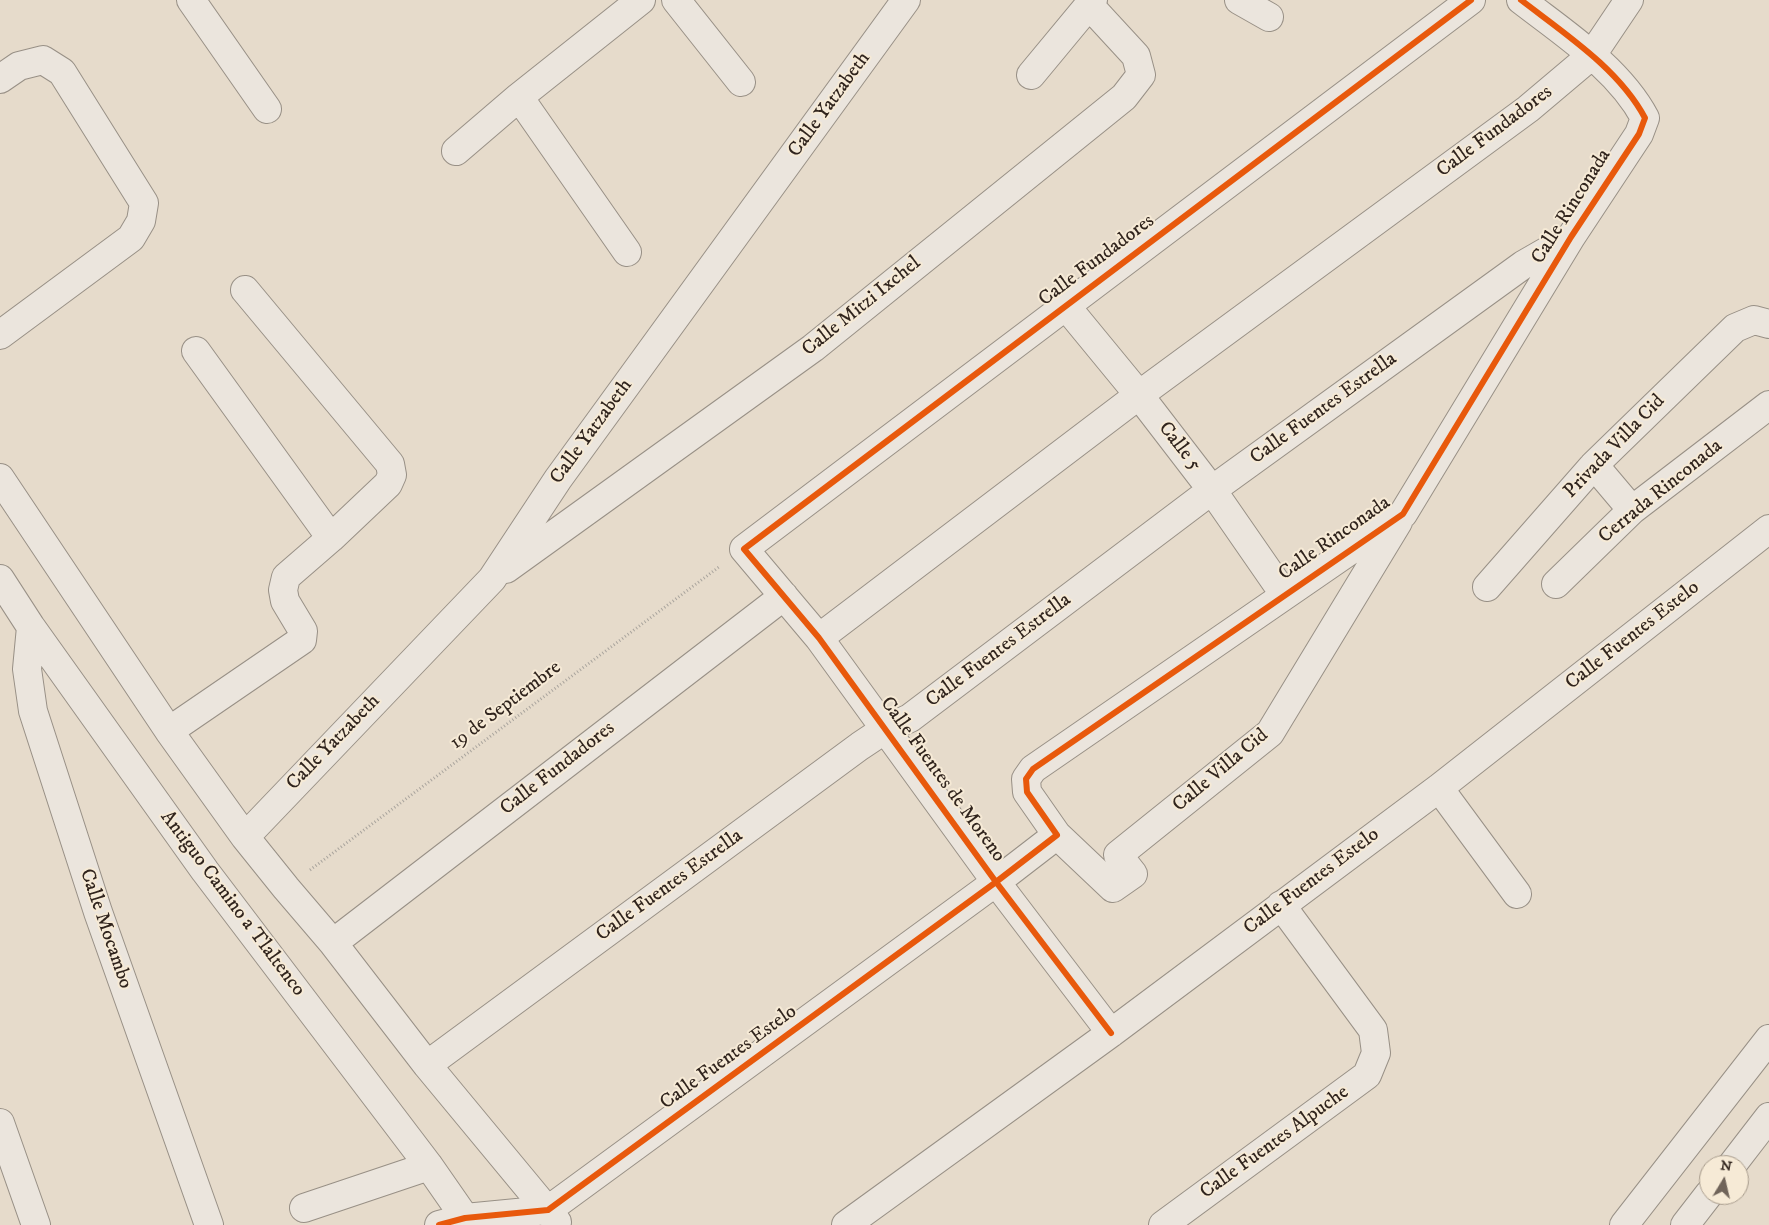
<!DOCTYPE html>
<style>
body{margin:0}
#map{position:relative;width:1769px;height:1225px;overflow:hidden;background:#e6dbcb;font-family:"IM FELL DW Pica",serif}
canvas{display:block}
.north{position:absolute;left:1699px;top:1155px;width:50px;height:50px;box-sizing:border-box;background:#f6ead6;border:1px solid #a79b8c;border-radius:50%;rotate:9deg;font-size:14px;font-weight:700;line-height:20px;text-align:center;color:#30241d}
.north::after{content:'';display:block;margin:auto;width:18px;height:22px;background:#70645a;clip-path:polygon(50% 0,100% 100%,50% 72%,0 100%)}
</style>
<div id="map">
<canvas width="1769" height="1225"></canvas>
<div class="north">N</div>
</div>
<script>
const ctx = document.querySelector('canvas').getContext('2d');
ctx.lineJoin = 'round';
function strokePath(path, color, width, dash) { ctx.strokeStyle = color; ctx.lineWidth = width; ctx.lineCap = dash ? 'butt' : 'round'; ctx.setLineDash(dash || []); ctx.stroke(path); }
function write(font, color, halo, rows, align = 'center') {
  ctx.font = font + ' "IM FELL DW Pica",serif'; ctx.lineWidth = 4; ctx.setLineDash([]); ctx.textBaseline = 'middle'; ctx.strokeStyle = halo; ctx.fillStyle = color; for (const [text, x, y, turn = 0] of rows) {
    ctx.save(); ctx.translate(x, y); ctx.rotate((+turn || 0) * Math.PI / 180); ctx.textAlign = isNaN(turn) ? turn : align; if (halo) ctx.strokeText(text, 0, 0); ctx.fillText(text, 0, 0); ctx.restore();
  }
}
const minor = new Path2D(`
 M 191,0 L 267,109
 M 676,0 L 741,82
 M 1239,0 L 1269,17
 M 1031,75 L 1089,5
 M 0,79 L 19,66 L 43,60 L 62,72 L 144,203 L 141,221 L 131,238 L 0,335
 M 519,97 L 627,252
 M 456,151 L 519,97 L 641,0
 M 1065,305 L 1139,395 L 1212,490 L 1284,594
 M 196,351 L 331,538
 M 1594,465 L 1632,510
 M 0,478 L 169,731 L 245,837 L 286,888 L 333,943 L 427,1065 L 557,1222
 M 506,569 L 813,348 L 1124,97 L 1141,75 L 1136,56 L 1089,5 L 1093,0
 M 0,579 L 31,627 L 205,871 L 429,1166 L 470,1225
 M 1556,584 L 1632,510 L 1769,405
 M 1487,587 L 1594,465 L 1735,328 L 1754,320 L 1769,324
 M 31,627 L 27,669 L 33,711 L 98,912 L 209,1225
 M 819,638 L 1139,395 L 1528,109 L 1592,55 L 1629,0
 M 169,731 L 302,640 L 303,631 L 285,601 L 283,590 L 286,577 L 331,538 L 388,484 L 392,475 L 390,464 L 245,290
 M 1439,788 L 1517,894
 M 1057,835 L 1113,888 L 1133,874 L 1118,855 L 1270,733 L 1398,522
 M 245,837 L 492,579 L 558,479 L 906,0
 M 333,943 L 784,596
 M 1111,1033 L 996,882 L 819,638 L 744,549 L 1471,0
 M 427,1065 L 860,746 L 884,730 L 910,718 L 1212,490 L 1523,265 L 1570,238
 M 0,1123 L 36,1225
 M 1732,1165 L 1769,1117
 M 304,1208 L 429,1166
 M 439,1225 L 465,1218 L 548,1210 L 996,882 L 1057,835 L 1027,792 L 1026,779 L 1033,769 L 1403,514 L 1571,237 L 1639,134 L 1645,118 C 1619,69 1565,34 1521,0
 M 846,1225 L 1111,1033 L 1439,788 L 1769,529
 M 1163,1225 L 1367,1075 L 1376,1053 L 1373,1030 L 1281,905
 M 1624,1225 L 1769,1039
 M 1685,1225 L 1709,1194`);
strokePath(minor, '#989086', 30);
strokePath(new Path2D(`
 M 310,870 L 719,567`), '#a9a49d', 3, [1, 2.5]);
strokePath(minor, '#ebe5dd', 28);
strokePath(new Path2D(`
 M 1111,1033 L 996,882 L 819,638 L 744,549 L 1471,0
 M 439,1225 L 465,1218 L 548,1210 L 996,882 L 1057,835 L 1027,792 L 1026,779 L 1033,769 L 1403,514 L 1571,237 L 1639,134 L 1645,118 C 1619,69 1565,34 1521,0`), '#e8590c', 6);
write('20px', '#30241d', '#f6ead6', [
 ["Calle Yatzabeth",830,105,-54],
 ["Calle Fundadores",1495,132,-37],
 ["Calle Rinconada",1572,207,-58],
 ["Calle Fundadores",1097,261,-37],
 ["Calle Mitzi Ixchel",862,307,-39],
 ["Calle Fuentes Estrella",1324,409,-36],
 ["Calle Yatzabeth",592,432,-54],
 ["Calle 5",1179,447,52],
 ["Privada Villa Cid",1615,447,-46],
 ["Cerrada Rinconada",1661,492,-39],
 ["Calle Rinconada",1335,539,-35],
 ["Calle Fuentes Estelo",1633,636,-38],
 ["Calle Fuentes Estrella",999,651,-37],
 ["19 de Septiembre",506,706,-37],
 ["Calle Yatzabeth",334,743,-46],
 ["Calle Fundadores",558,769,-38],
 ["Calle Villa Cid",1221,771,-40],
 ["Calle Fuentes de Moreno",942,780,54],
 ["Calle Fuentes Estelo",1312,882,-37],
 ["Calle Fuentes Estrella",670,886,-36],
 ["Antiguo Camino a Tlaltenco",232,904,53],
 ["Calle Mocambo",105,929,71],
 ["Calle Fuentes Estelo",729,1058,-36],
 ["Calle Fuentes Alpuche",1275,1143,-36]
]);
</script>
